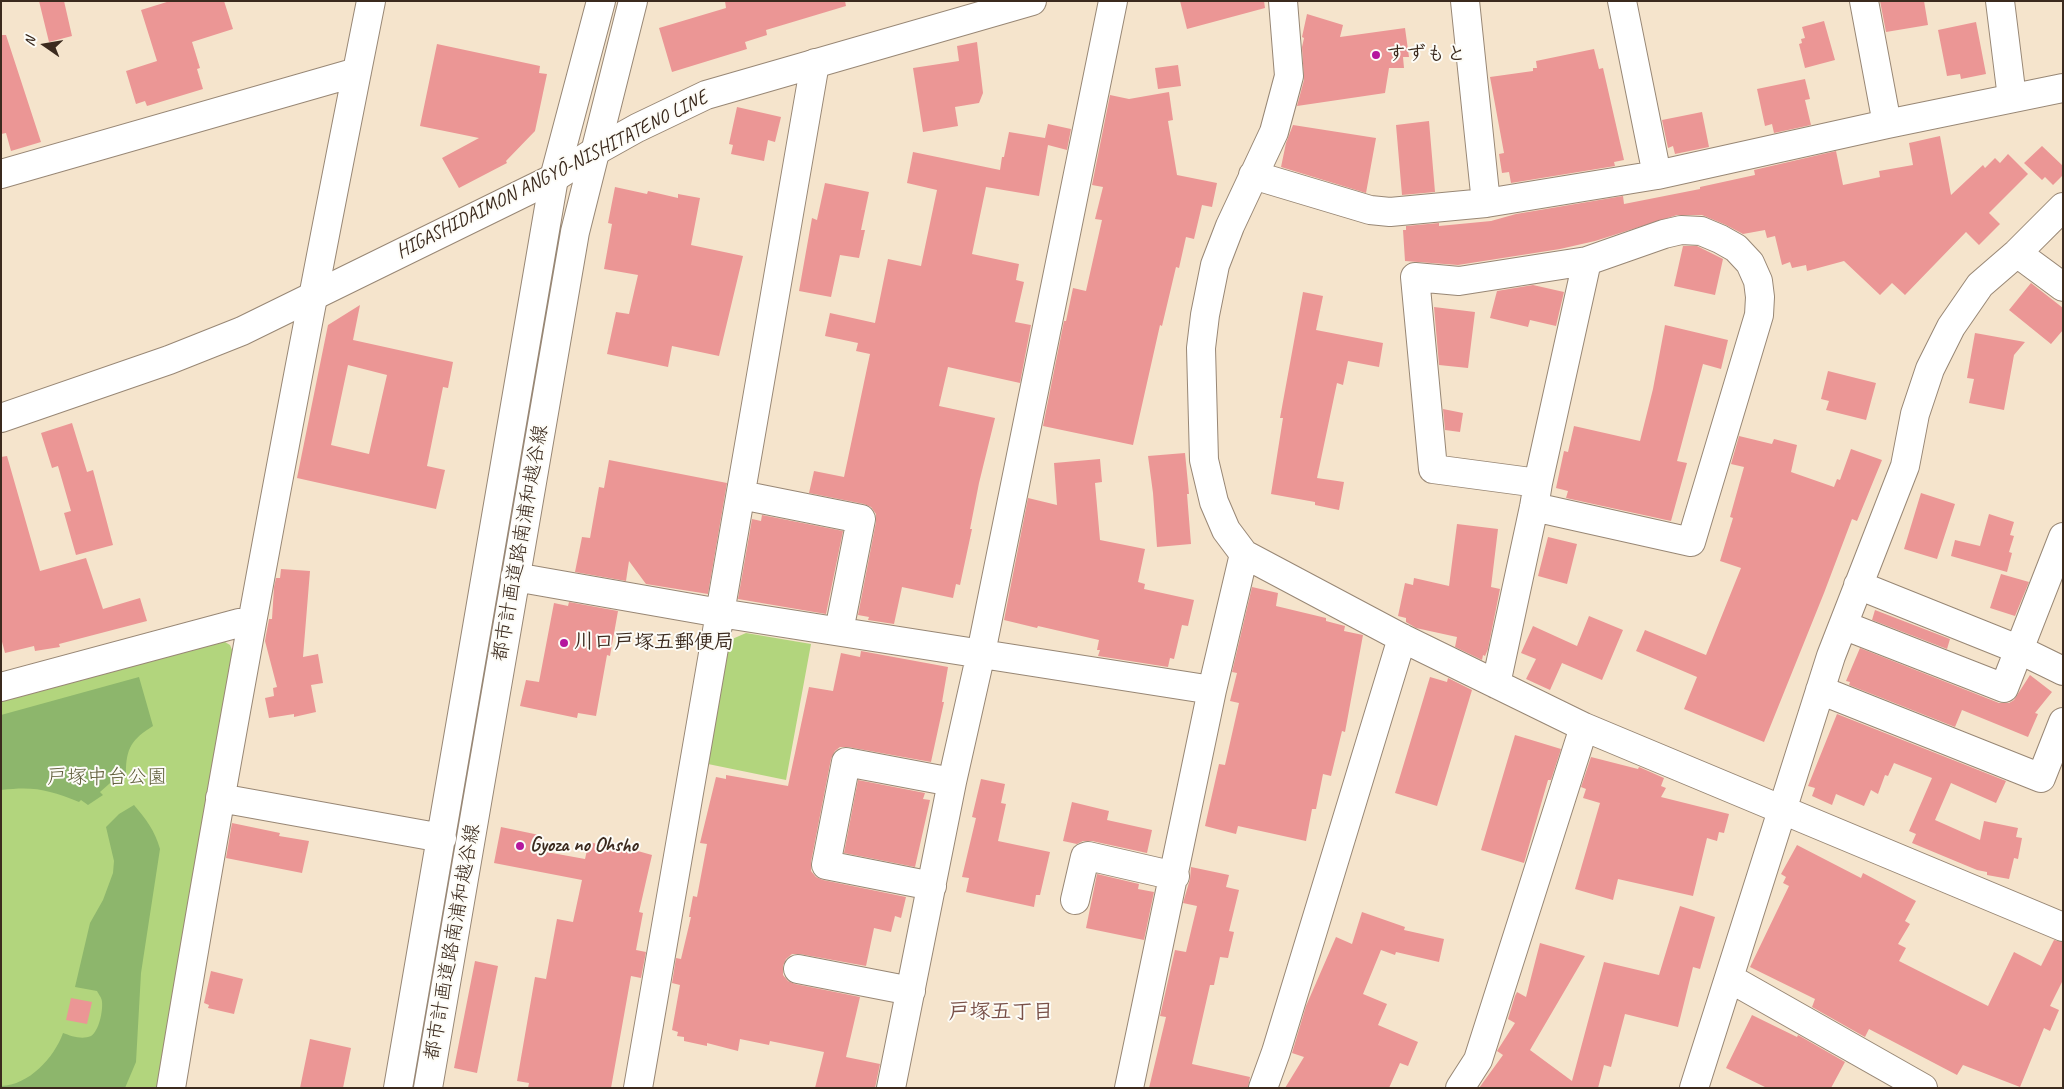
<!DOCTYPE html>
<meta charset="utf-8">
<style>
body{margin:0}
#map{position:relative;width:2064px;height:1089px;overflow:hidden;background:#f5e4cc;font-family:Caveat,sans-serif}
canvas{display:block}
.frame{position:absolute;inset:0;border:2px solid #3b2a1e;pointer-events:none}
.north{position:absolute;left:20px;top:20px;width:50px;height:50px;-webkit-text-stroke:4px #fdfcf7;paint-order:stroke;rotate:283deg;font-size:14px;font-weight:700;line-height:20px;text-align:center;color:#3b2a1e}
.north::after{content:'';display:block;margin:auto;width:18px;height:22px;background:#3b2a1e;clip-path:polygon(50% 0,100% 100%,50% 72%,0 100%)}
</style>
<div id="map">
<canvas width="2064" height="1089"></canvas>
<div class="frame"></div>
<div class="north">N</div>
</div>
<script>
const ctx = document.querySelector('canvas').getContext('2d');
ctx.lineJoin = 'round';
function paint(path, color) { ctx.fillStyle = color; ctx.fill(path, 'evenodd'); }
function strokePath(path, color, width, dash) { ctx.strokeStyle = color; ctx.lineWidth = width; ctx.lineCap = dash ? 'butt' : 'round'; ctx.setLineDash(dash || []); ctx.stroke(path); }
function write(font, color, halo, rows, align = 'center') {
  ctx.font = font + ' Caveat,"Klee One",sans-serif'; ctx.lineWidth = 4; ctx.setLineDash([]); ctx.textBaseline = 'middle'; ctx.strokeStyle = halo; ctx.fillStyle = color; for (const [text, x, y, turn = 0] of rows) {
    ctx.save(); ctx.translate(x, y); ctx.rotate((+turn || 0) * Math.PI / 180); ctx.textAlign = isNaN(turn) ? turn : align; if (halo) ctx.strokeText(text, 0, 0); ctx.fillText(text, 0, 0); ctx.restore();
  }
}
paint(new Path2D(`
 M 746,633 L 811,644 L 786,780 L 708,764 L 730,640 Z
 M 220,639 L 230,645 L 235,657 L 160,1088 L 1,1088 L 1,697 Z`), '#b2d57d');
paint(new Path2D(`
 M 139,677 L 153,726 C 132,739 126,748 126,773 L 118,776 L 100,792 L 103,795 L 88,805 L 81,800 L 79,802 C 49,790 35,786 1,790 L 1,715 Z
 M 134,805 C 146,819 155,831 160,849 L 141,973 L 136,1062 L 125,1088 L 1,1088 L 1,1086 C 29,1085 54,1058 63,1033 C 71,1036 82,1040 91,1036 C 99,1031 103,1011 102,1002 C 102,998 99,995 97,991 L 75,987 L 90,923 L 103,900 L 113,873 L 114,861 L 106,827 L 119,814 Z`), '#8db66c');
paint(new Path2D(`
 M 39,1 L 64,1 L 72,36 L 49,42 Z
 M 170,1 L 224,1 L 233,29 L 192,42 L 200,68 L 197,69 L 203,89 L 147,106 L 145,101 L 136,104 L 126,71 L 157,61 L 141,10 Z
 M 725,1 L 845,1 L 846,6 L 766,30 L 767,35 L 745,42 L 747,49 L 672,72 L 659,28 L 726,8 Z
 M 1180,1 L 1264,1 L 1265,8 L 1187,29 Z
 M 1880,1 L 1924,1 L 1928,25 L 1886,32 Z
 M 1307,14 L 1343,25 L 1340,37 L 1405,28 L 1409,57 L 1403,57 L 1404,68 L 1389,68 L 1385,93 L 1297,106 L 1304,80 L 1302,47 L 1304,38 L 1302,37 Z
 M 1824,21 L 1835,60 L 1805,68 L 1799,44 L 1802,43 L 1801,39 L 1805,38 L 1802,27 Z
 M 1976,22 L 1986,74 L 1961,79 L 1960,74 L 1947,76 L 1938,30 Z
 M 1,35 L 6,35 L 41,142 L 11,151 L 6,133 L 1,134 Z
 M 977,42 L 983,93 L 979,103 L 955,107 L 958,126 L 923,132 L 913,68 L 959,61 L 957,46 Z
 M 437,44 L 540,66 L 539,73 L 547,74 L 535,131 L 506,161 L 507,163 L 459,188 L 442,158 L 479,138 L 420,126 Z
 M 1594,49 L 1599,69 L 1603,68 L 1624,160 L 1614,162 L 1615,166 L 1511,183 L 1509,172 L 1502,173 L 1499,154 L 1504,153 L 1490,77 L 1533,71 L 1533,68 L 1537,68 L 1536,61 Z
 M 1178,65 L 1181,86 L 1158,89 L 1155,68 Z
 M 1805,79 L 1810,99 L 1805,100 L 1811,125 L 1774,133 L 1772,124 L 1765,126 L 1757,89 Z
 M 1169,92 L 1173,120 L 1168,121 L 1177,175 L 1217,183 L 1212,207 L 1202,205 L 1194,239 L 1186,237 L 1179,268 L 1176,267 L 1162,326 L 1160,325 L 1133,445 L 1043,426 L 1064,321 L 1066,321 L 1073,288 L 1086,291 L 1102,220 L 1095,219 L 1103,187 L 1092,185 L 1110,95 L 1129,99 Z
 M 737,107 L 781,117 L 775,142 L 768,140 L 764,161 L 731,154 L 733,145 L 729,144 Z
 M 1702,112 L 1709,147 L 1675,154 L 1673,146 L 1668,148 L 1662,120 Z
 M 1429,121 L 1435,192 L 1402,195 L 1396,125 Z
 M 1048,124 L 1071,129 L 1067,150 L 1048,145 L 1039,196 L 986,187 L 972,254 L 1019,264 L 1016,280 L 1024,282 L 1015,322 L 1031,325 L 1020,383 L 948,367 L 939,406 L 995,418 L 979,483 L 970,529 L 972,529 L 960,585 L 956,584 L 953,598 L 902,587 L 894,624 L 868,620 L 869,617 L 858,615 L 876,522 L 876,514 L 871,507 L 864,504 L 809,493 L 814,471 L 844,477 L 870,354 L 856,351 L 858,343 L 825,336 L 830,313 L 875,323 L 888,259 L 921,266 L 937,190 L 907,183 L 913,152 L 1000,170 L 1002,157 L 1004,157 L 1009,132 L 1045,138 Z
 M 1293,125 L 1376,138 L 1366,193 L 1281,167 L 1286,143 Z
 M 1940,136 L 1951,195 L 1983,165 L 1985,168 L 1995,158 L 2000,163 L 2008,154 L 2028,174 L 1989,213 L 2000,224 L 1979,245 L 1966,232 L 1905,295 L 1892,283 L 1880,295 L 1844,261 L 1807,271 L 1806,265 L 1792,268 L 1790,262 L 1782,265 L 1775,236 L 1767,238 L 1765,230 L 1743,234 L 1726,225 L 1702,215 L 1677,215 L 1595,241 L 1560,249 L 1458,265 L 1405,261 L 1403,230 L 1406,230 L 1406,226 L 1439,223 L 1439,226 L 1491,221 L 1516,214 L 1623,196 L 1624,204 L 1700,189 L 1700,187 L 1755,175 L 1754,170 L 1836,151 L 1843,185 L 1880,177 L 1879,171 L 1913,165 L 1909,143 Z
 M 2042,146 L 2063,166 L 2063,175 L 2053,185 L 2045,177 L 2042,180 L 2024,163 Z
 M 825,183 L 869,192 L 861,230 L 865,230 L 859,258 L 840,255 L 831,297 L 799,291 L 812,218 L 817,220 Z
 M 615,187 L 647,194 L 648,191 L 678,198 L 678,194 L 700,198 L 691,245 L 743,256 L 719,356 L 672,346 L 668,367 L 607,354 L 616,312 L 629,314 L 638,275 L 604,269 L 612,224 L 608,223 Z
 M 1683,246 L 1697,246 L 1723,259 L 1715,295 L 1674,286 Z
 M 2031,283 L 2063,308 L 2063,330 L 2051,344 L 2009,310 Z
 M 1533,285 L 1564,292 L 1556,326 L 1530,320 L 1528,327 L 1490,318 L 1497,291 Z
 M 1303,292 L 1323,296 L 1316,330 L 1383,343 L 1379,367 L 1348,361 L 1343,385 L 1337,383 L 1317,478 L 1344,482 L 1339,510 L 1315,505 L 1315,502 L 1271,494 L 1283,418 L 1280,418 Z
 M 360,305 L 353,340 L 453,362 L 448,388 L 443,387 L 427,466 L 445,470 L 436,509 L 297,478 L 328,325 ZM 348,365 L 387,375 L 369,454 L 331,445 Z
 M 1434,307 L 1475,312 L 1468,368 L 1439,365 Z
 M 1665,325 L 1728,340 L 1721,369 L 1703,364 L 1677,461 L 1687,463 L 1671,521 L 1566,498 L 1568,491 L 1556,488 L 1564,451 L 1568,452 L 1574,426 L 1640,441 L 1653,389 Z
 M 1975,333 L 2025,342 L 2014,355 L 2004,410 L 1969,403 L 1974,379 L 1967,378 Z
 M 1828,371 L 1876,383 L 1866,420 L 1826,410 L 1829,401 L 1821,399 Z
 M 1443,409 L 1463,413 L 1460,432 L 1445,430 Z
 M 72,423 L 87,472 L 93,470 L 113,545 L 76,555 L 64,513 L 71,511 L 58,466 L 52,468 L 41,433 Z
 M 1739,436 L 1772,444 L 1774,439 L 1797,445 L 1791,472 L 1834,487 L 1837,479 L 1840,480 L 1851,449 L 1882,460 L 1857,521 L 1852,519 L 1824,593 L 1764,742 L 1684,709 L 1697,677 L 1636,651 L 1645,630 L 1706,655 L 1741,568 L 1720,561 L 1733,518 L 1730,517 L 1744,467 L 1731,464 Z
 M 1185,453 L 1189,494 L 1187,494 L 1191,544 L 1157,547 L 1153,493 L 1148,456 Z
 M 7,456 L 40,571 L 86,558 L 103,609 L 140,598 L 147,621 L 59,644 L 60,647 L 35,651 L 34,646 L 5,653 L 1,638 L 1,457 Z
 M 1100,459 L 1102,482 L 1095,483 L 1100,540 L 1145,549 L 1138,582 L 1145,584 L 1144,589 L 1194,600 L 1188,626 L 1182,625 L 1174,659 L 1170,658 L 1168,667 L 1098,656 L 1100,650 L 1097,650 L 1099,640 L 1038,626 L 1037,628 L 1004,620 L 1028,498 L 1057,505 L 1054,463 Z
 M 609,460 L 727,483 L 708,594 L 646,584 L 629,561 L 626,581 L 575,572 L 582,537 L 590,538 L 599,487 L 604,488 Z
 M 1921,493 L 1955,504 L 1937,559 L 1904,549 Z
 M 1989,514 L 2014,522 L 2010,535 L 2014,536 L 2009,552 L 2012,553 L 2007,572 L 1951,556 L 1955,540 L 1980,546 Z
 M 762,515 L 843,531 L 826,614 L 738,599 L 752,519 L 761,521 Z
 M 1457,524 L 1498,529 L 1491,587 L 1500,589 L 1488,649 L 1485,656 L 1483,655 L 1482,660 L 1455,647 L 1457,637 L 1416,628 L 1406,622 L 1406,618 L 1398,616 L 1405,583 L 1413,585 L 1414,578 L 1449,586 Z
 M 1548,537 L 1577,544 L 1567,584 L 1538,576 Z
 M 281,569 L 310,571 L 303,657 L 318,654 L 323,683 L 311,685 L 316,712 L 294,717 L 294,714 L 269,718 L 265,698 L 274,696 L 273,688 L 277,687 L 265,641 L 266,635 L 269,619 L 272,619 L 274,587 L 276,578 L 280,578 Z
 M 2001,574 L 2029,582 L 2015,616 L 1990,608 Z
 M 1252,587 L 1278,593 L 1276,606 L 1326,618 L 1326,621 L 1345,626 L 1344,631 L 1363,635 L 1345,732 L 1342,731 L 1331,776 L 1323,774 L 1316,809 L 1312,809 L 1306,841 L 1238,826 L 1236,834 L 1205,826 L 1219,764 L 1225,765 L 1239,703 L 1230,701 L 1237,673 L 1232,672 Z
 M 569,602 L 618,611 L 610,656 L 607,655 L 596,716 L 578,713 L 577,718 L 520,706 L 526,680 L 539,682 L 554,603 L 568,606 Z
 M 1875,610 L 1950,639 L 1947,649 L 1872,620 Z
 M 1589,616 L 1623,630 L 1602,680 L 1562,663 L 1550,690 L 1526,679 L 1536,659 L 1521,653 L 1533,626 L 1577,646 Z
 M 1860,648 L 1999,703 L 2009,703 L 2014,700 L 2030,675 L 2052,692 L 2035,713 L 2038,714 L 2028,737 L 1962,710 L 1955,727 L 1849,685 L 1850,682 L 1846,681 Z
 M 861,651 L 948,667 L 942,702 L 944,702 L 931,762 L 848,747 L 840,747 L 835,751 L 831,759 L 811,862 L 811,871 L 816,877 L 823,880 L 906,897 L 901,918 L 895,916 L 891,932 L 874,928 L 866,966 L 800,954 L 792,954 L 786,959 L 783,966 L 783,975 L 788,981 L 795,984 L 860,997 L 846,1057 L 880,1064 L 875,1088 L 815,1088 L 824,1052 L 770,1041 L 769,1045 L 740,1039 L 738,1051 L 707,1043 L 707,1046 L 684,1041 L 684,1037 L 677,1036 L 678,1032 L 672,1030 L 680,985 L 672,983 L 676,958 L 681,959 L 691,917 L 689,917 L 693,896 L 697,897 L 707,844 L 700,843 L 716,777 L 726,779 L 726,775 L 788,786 L 809,687 L 833,691 L 841,653 L 860,657 Z
 M 1430,677 L 1447,682 L 1448,678 L 1472,690 L 1437,806 L 1395,793 Z
 M 1837,714 L 2006,781 L 1996,803 L 1951,783 L 1935,820 L 1980,840 L 1984,821 L 2018,828 L 2016,837 L 2022,838 L 2018,859 L 2014,858 L 2009,879 L 1987,875 L 1987,872 L 1977,870 L 1912,843 L 1916,834 L 1909,831 L 1932,778 L 1894,763 L 1888,776 L 1885,775 L 1878,794 L 1871,790 L 1864,806 L 1836,794 L 1832,805 L 1812,796 L 1815,788 L 1808,786 Z
 M 1515,735 L 1561,749 L 1551,780 L 1548,780 L 1524,863 L 1481,850 Z
 M 1591,757 L 1638,769 L 1639,767 L 1664,778 L 1661,786 L 1666,788 L 1661,797 L 1729,814 L 1724,833 L 1719,832 L 1717,841 L 1707,838 L 1693,896 L 1618,879 L 1613,900 L 1575,889 L 1600,803 L 1583,798 L 1586,789 L 1581,787 Z
 M 981,779 L 1005,784 L 1001,803 L 1006,804 L 998,841 L 1050,852 L 1040,895 L 1036,895 L 1034,907 L 966,892 L 969,878 L 962,877 L 976,818 L 972,817 Z
 M 858,780 L 925,793 L 923,799 L 930,800 L 915,867 L 844,853 Z
 M 1072,802 L 1109,811 L 1107,820 L 1152,830 L 1147,853 L 1092,841 L 1083,841 L 1077,844 L 1063,841 Z
 M 232,823 L 280,833 L 279,836 L 309,841 L 302,873 L 226,858 Z
 M 501,827 L 544,836 L 541,851 L 585,859 L 589,842 L 619,849 L 620,846 L 652,855 L 639,912 L 643,913 L 636,950 L 646,952 L 641,978 L 631,976 L 611,1088 L 528,1088 L 529,1083 L 517,1081 L 535,977 L 546,979 L 557,919 L 573,922 L 582,880 L 494,863 Z
 M 1797,845 L 1861,878 L 1863,873 L 1916,901 L 1905,921 L 1910,924 L 1898,944 L 1906,948 L 1899,961 L 1988,1006 L 2014,952 L 2041,966 L 2054,940 L 2063,942 L 2063,980 L 2050,1006 L 2059,1010 L 2050,1031 L 2044,1028 L 2020,1087 L 1963,1065 L 1957,1075 L 1869,1029 L 1865,1037 L 1812,1007 L 1815,999 L 1750,967 L 1789,886 L 1783,883 L 1786,877 L 1781,874 Z
 M 1191,867 L 1229,875 L 1226,887 L 1239,890 L 1229,931 L 1234,932 L 1228,958 L 1220,957 L 1214,985 L 1210,985 L 1192,1064 L 1250,1077 L 1248,1088 L 1149,1088 L 1166,1017 L 1160,1016 L 1175,950 L 1186,952 L 1197,906 L 1183,903 L 1190,879 Z
 M 1097,874 L 1139,884 L 1138,889 L 1154,892 L 1144,940 L 1086,928 Z
 M 1680,906 L 1715,917 L 1700,969 L 1693,967 L 1678,1027 L 1625,1014 L 1611,1067 L 1604,1065 L 1598,1088 L 1479,1088 L 1503,1055 L 1497,1051 L 1515,1023 L 1508,1019 L 1515,996 L 1517,992 L 1526,997 L 1540,943 L 1585,956 L 1530,1050 L 1572,1081 L 1604,962 L 1659,975 Z
 M 1362,912 L 1405,927 L 1404,930 L 1444,939 L 1439,962 L 1396,952 L 1395,955 L 1381,950 L 1363,994 L 1387,1004 L 1378,1025 L 1418,1042 L 1408,1066 L 1400,1063 L 1389,1088 L 1285,1088 L 1304,1057 L 1292,1053 L 1306,1006 L 1336,937 L 1352,944 Z
 M 475,961 L 498,966 L 477,1073 L 454,1068 Z
 M 211,971 L 243,979 L 234,1014 L 208,1008 L 209,1005 L 204,1003 Z
 M 71,998 L 92,1002 L 87,1024 L 66,1020 Z
 M 1752,1015 L 1797,1037 L 1798,1035 L 1845,1062 L 1831,1088 L 1767,1088 L 1726,1068 Z
 M 310,1039 L 351,1048 L 343,1088 L 300,1088 Z`), '#eb9695');
const minor = new Path2D(`
 M 1283,1 L 1289,76 L 1274,132 L 1230,226 L 1215,265 L 1205,315 L 1201,348 L 1204,460 L 1214,502 L 1226,530 L 1244,554 L 1402,638 L 1584,727 L 2063,927
 M 1465,1 L 1486,203
 M 1622,1 L 1657,175
 M 1864,1 L 1887,124
 M 2000,1 L 2012,98
 M 1,174 L 357,72
 M 1253,175 L 1370,210 L 1390,212 L 1486,203 L 1657,175 L 1887,124 L 2063,88
 M 2017,253 L 2063,287
 M 741,495 L 861,519 L 839,631
 M 1534,507 L 1691,542 L 1759,315 L 1760,297 L 1758,281 L 1750,263 L 1736,248 L 1720,239 L 1701,231 L 1681,230 L 1664,234 L 1587,261 L 1459,281 L 1415,277 L 1433,469 L 1538,483
 M 515,577 L 720,613 L 1212,690
 M 1858,585 L 2020,650 L 2063,671
 M 1843,625 L 2004,688 L 2063,537
 M 1496,684 L 1534,507 L 1538,483 L 1587,261
 M 1,687 L 239,623 L 252,622
 M 1820,690 L 2041,778 L 2063,722
 M 220,798 L 442,838
 M 932,886 L 826,865 L 846,762 L 952,782
 M 1075,900 L 1085,857 L 1088,856 L 1175,876
 M 798,969 L 911,991
 M 1729,978 L 1923,1088
 M 171,1088 C 231,724 299,362 371,1
 M 398,1088 L 554,178 L 601,1
 M 428,1088 L 575,232 L 633,1
 M 638,1088 L 815,63
 M 891,1088 L 952,782 L 981,653 L 1113,1
 M 1129,1088 L 1212,690 L 1244,554
 M 1263,1088 L 1276,1052 L 1402,638
 M 1460,1088 L 1478,1060 L 1584,727
 M 1694,1088 L 1831,656 L 1905,466 L 1915,414 L 1930,369 L 1951,327 L 1980,285 L 2017,253 L 2063,207`);
const major = new Path2D(`
 M 1,418 L 169,360 L 242,331 L 554,178 L 594,152 L 637,128 L 706,95 L 1032,1`);
strokePath(minor, '#988775', 30);
strokePath(major, '#988775', 30);
strokePath(minor, '#fff', 28);
strokePath(major, '#fff', 28);
for (const [x, y, r, color] of [
 [1376,55,5,"#b5179e"],
 [564,643,5,"#b5179e"],
 [520,846,5,"#b5179e"]
]) { const dot = new Path2D(); dot.arc(x, y, r, 0, 2 * Math.PI); ctx.fillStyle = color; ctx.fill(dot); strokePath(dot, '#fdfcf7', 2); }
write('bold 20px', '#3b2a1e', '#fdfcf7', [
 ["すずもと",1386,55],
 ["川口戸塚五郵便局",574,643],
 ["Gyoza no Ohsho",530,846]
], 'left');
write('20px', '#3b2a1e', '#fdfcf7', [
 ["HIGASHIDAIMON ANGYŌ-NISHITATENO LINE",552,175,-27],
 ["都市計画道路南浦和越谷線",521,543,-80],
 ["都市計画道路南浦和越谷線",453,942,-80]
]);
write('20px', '#5f5d3a', '#fdfcf7', [
 ["戸塚中台公園",107,778]
]);
write('bold 21px', '#795048', '#fdfcf7', [
 ["戸塚五丁目",1001,1012]
]);
</script>
